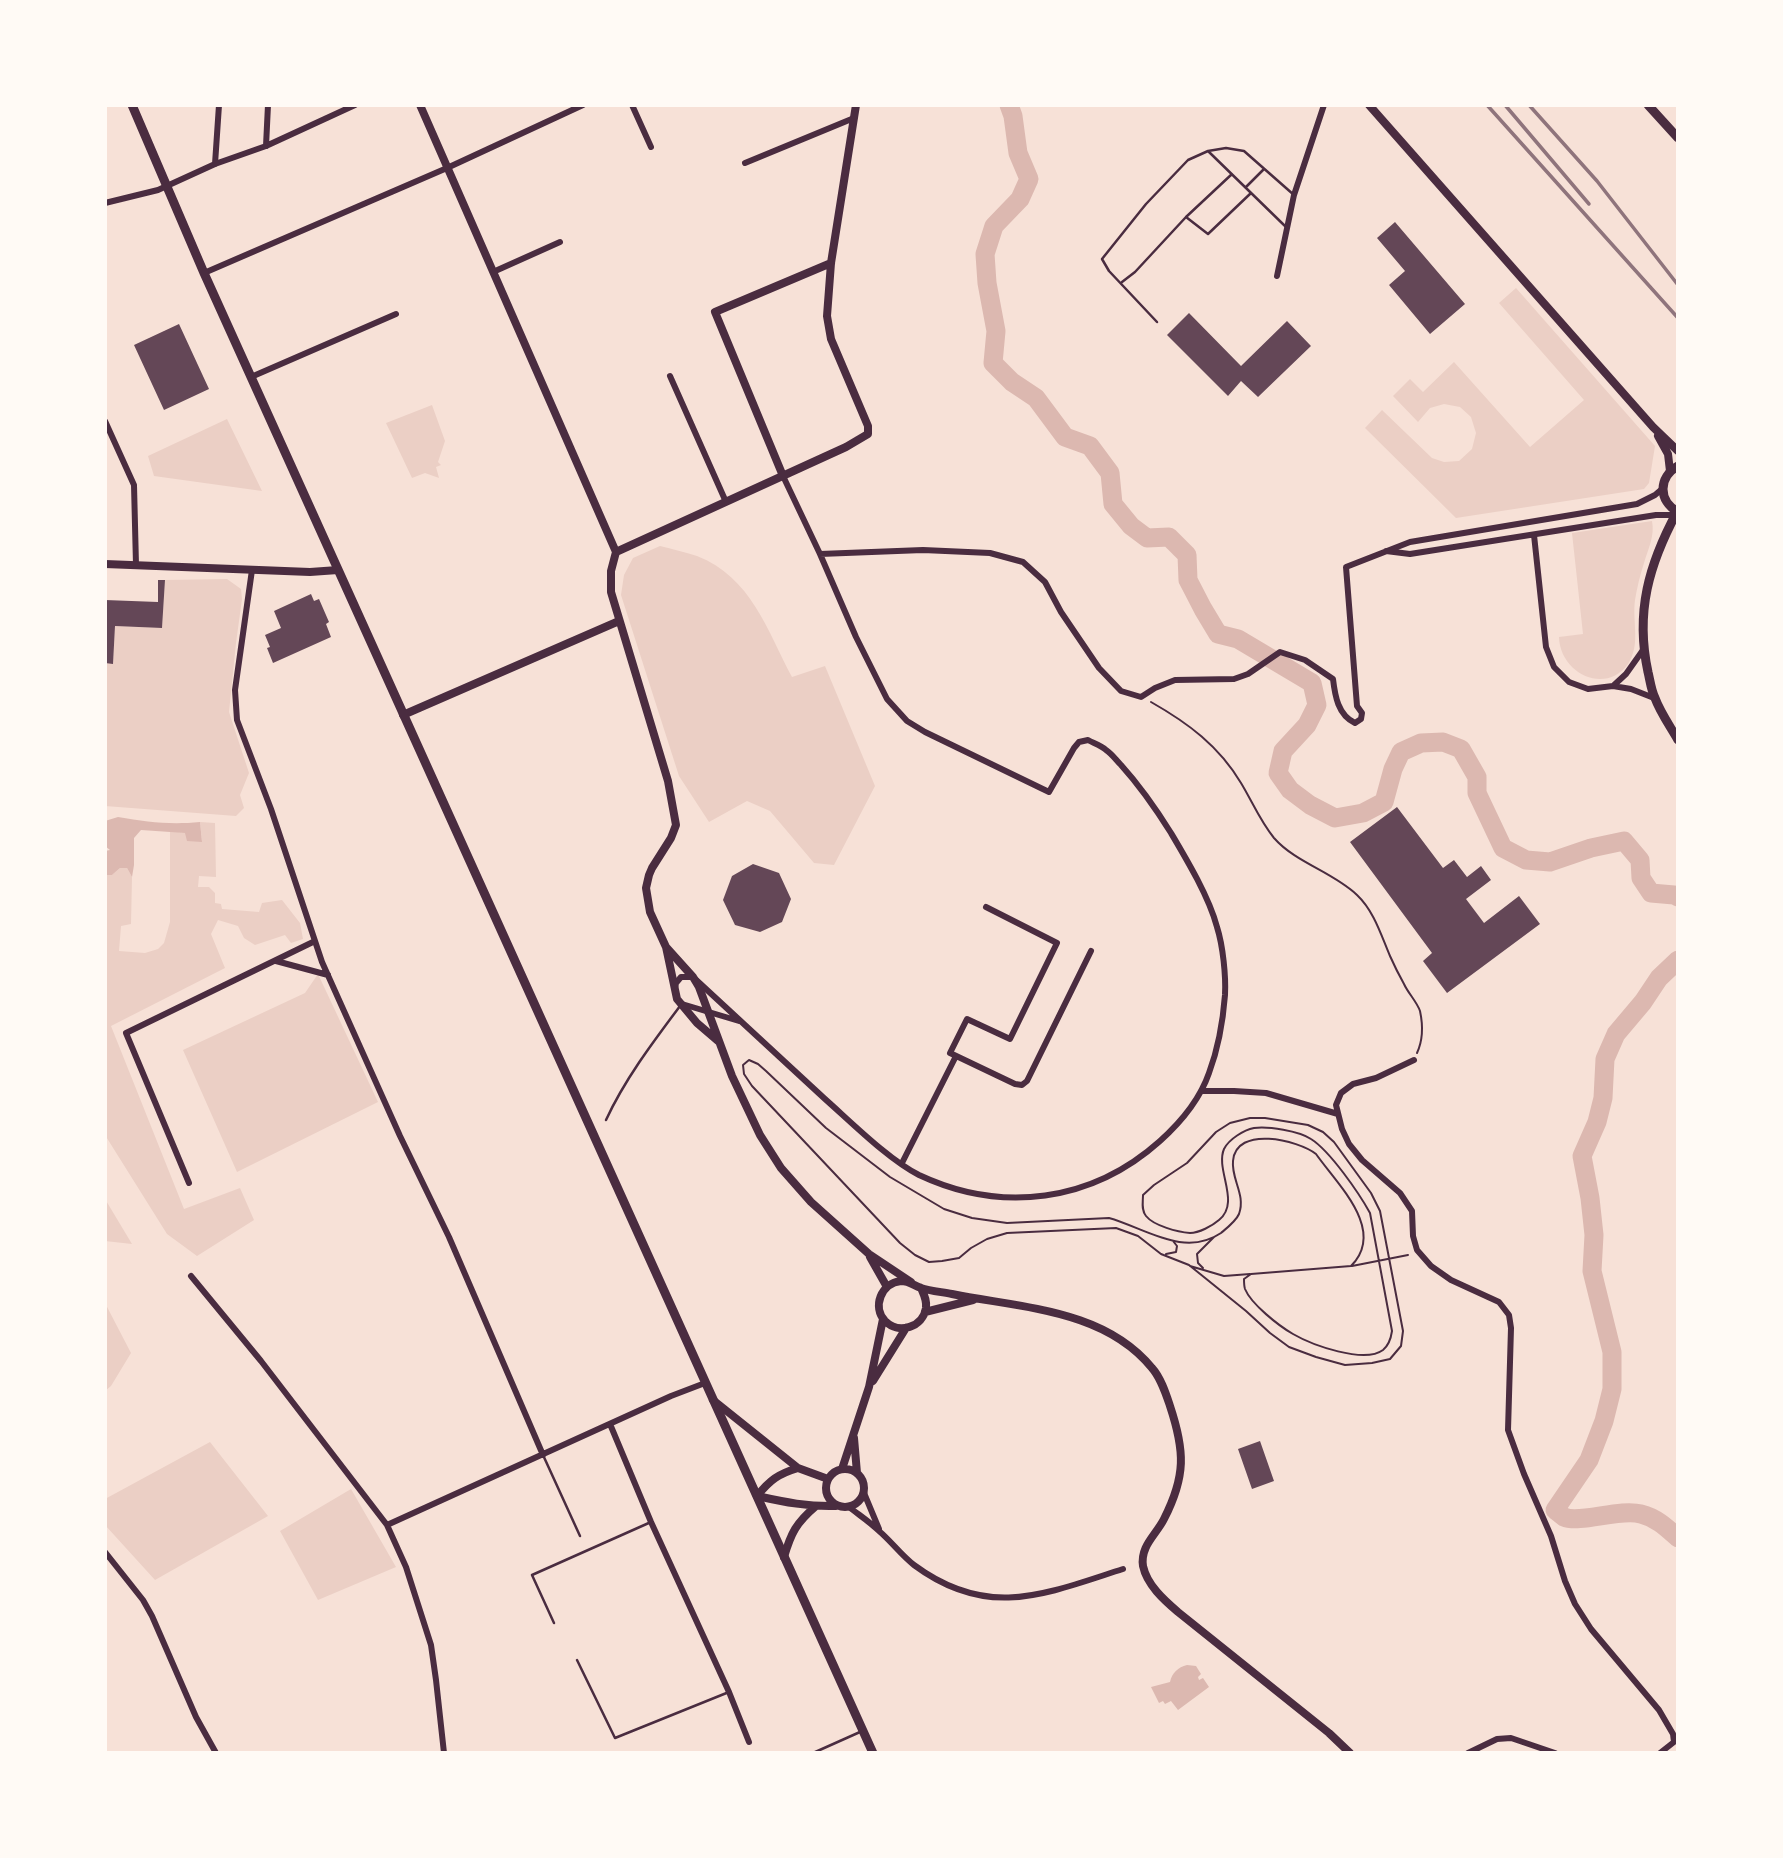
<!DOCTYPE html>
<style>
body{margin:0}
#map{position:relative;width:1783px;height:1858px;overflow:hidden;background:#f7e1d7;font-family:"Exo 2",sans-serif}
canvas{display:block}
.frame{position:absolute;inset:0;border:107px solid #fffaf5;pointer-events:none}
</style>
<div id="map">
<canvas width="1783" height="1858"></canvas>
<div class="frame"></div>
</div>
<script>
const ctx = document.querySelector('canvas').getContext('2d');
ctx.lineJoin = 'round';
function paint(path, color) { ctx.fillStyle = color; ctx.fill(path, 'evenodd'); }
function strokePath(path, color, width, dash) { ctx.strokeStyle = color; ctx.lineWidth = width; ctx.lineCap = dash ? 'butt' : 'round'; ctx.setLineDash(dash || []); ctx.stroke(path); }
paint(new Path2D(`
 M 1516,288 L 1655,446 L 1649,483 L 1644,489 L 1456,518 L 1365,428 L 1382,410 L 1432,458 L 1444,462 L 1459,461 L 1472,449 L 1476,433 L 1471,417 L 1460,407 L 1444,404 L 1430,408 L 1418,422 L 1393,396 L 1410,379 L 1423,392 L 1454,362 L 1530,447 L 1584,400 L 1499,303 Z
 M 432,405 L 445,441 L 438,462 L 441,465 L 436,467 L 439,478 L 425,473 L 412,478 L 386,423 Z
 M 227,419 L 262,491 L 154,476 L 148,456 Z
 M 1652,521 C 1655,536 1648,549 1644,563 C 1640,575 1637,588 1635,600 C 1632,622 1641,644 1628,664 C 1606,695 1560,674 1559,637 L 1583,634 L 1572,533 Z
 M 660,546 C 672,549 685,552 697,556 C 751,577 767,630 792,677 L 825,666 L 875,786 L 834,865 L 814,863 L 770,811 L 747,801 L 709,822 L 679,776 L 621,595 L 624,575 L 633,558 Z
 M 227,579 L 241,589 L 242,599 L 236,643 L 229,712 L 249,773 L 240,795 L 244,808 L 236,816 L 105,806 L 105,663 L 113,663 L 115,626 L 162,628 L 165,580 Z
 M 200,822 L 215,823 L 216,877 L 199,876 L 198,887 L 209,887 L 215,893 L 215,903 L 221,904 L 222,909 L 259,912 L 262,903 L 282,900 L 300,923 L 303,939 L 291,943 L 285,935 L 255,945 L 244,938 L 238,926 L 218,920 L 211,934 L 225,968 L 111,1026 L 184,1209 L 240,1188 L 254,1220 L 197,1256 L 167,1234 L 105,1135 L 105,875 L 112,875 L 120,868 L 127,868 L 132,877 L 131,924 L 121,926 L 119,951 L 145,953 L 158,949 L 164,943 L 170,922 L 170,831 L 186,833 L 202,841 Z
 M 318,974 L 378,1102 L 237,1172 L 183,1050 L 305,993 Z
 M 105,1199 L 132,1244 L 105,1241 Z
 M 105,1303 L 131,1353 L 111,1386 L 105,1391 Z
 M 210,1442 L 268,1516 L 155,1580 L 105,1525 L 105,1499 Z
 M 351,1489 L 396,1567 L 318,1600 L 280,1531 Z`), '#ebcfc5');
paint(new Path2D(`
 M 118,817 C 147,822 170,825 200,822 L 202,842 L 187,841 L 185,833 L 141,830 L 134,838 L 134,865 L 132,877 L 127,868 L 120,868 L 112,875 L 105,875 L 105,851 L 110,850 L 105,846 L 105,821 Z
 M 1187,1665 L 1196,1666 L 1201,1674 L 1198,1677 L 1199,1680 L 1203,1678 L 1209,1687 L 1178,1710 L 1171,1701 L 1165,1704 L 1163,1701 L 1159,1703 L 1151,1687 L 1170,1682 C 1172,1673 1178,1667 1187,1665 Z`), '#dcb8b0');
strokePath(new Path2D(`
 M 1009,105 L 1013,116 L 1018,153 L 1029,179 L 1020,199 L 994,226 L 985,254 L 987,283 L 996,331 L 993,363 L 1012,382 L 1036,398 L 1065,437 L 1090,446 L 1110,473 L 1113,504 L 1131,526 L 1147,538 L 1169,537 L 1187,555 L 1188,580 L 1203,609 L 1218,634 L 1238,639 L 1312,683 L 1317,705 L 1307,725 L 1283,751 L 1278,773 L 1290,790 L 1310,805 L 1335,818 L 1363,813 L 1384,802 L 1393,769 L 1401,752 L 1421,743 L 1443,742 L 1461,749 L 1477,777 L 1477,793 L 1503,848 L 1526,860 L 1550,862 L 1591,848 L 1624,841 L 1640,860 L 1641,878 L 1651,893 L 1674,895 L 1678,897
 M 1678,960 L 1659,978 L 1643,1002 L 1616,1034 L 1605,1059 L 1603,1098 L 1597,1122 L 1582,1156 L 1590,1198 L 1594,1235 L 1592,1271 L 1612,1352 L 1612,1389 L 1604,1421 L 1589,1460 L 1555,1510 C 1558,1512 1561,1515 1564,1517 C 1580,1524 1620,1508 1641,1514 C 1657,1518 1667,1528 1678,1538`), '#dcb8b0', 19);
paint(new Path2D(`
 M 1395,222 L 1465,304 L 1430,334 L 1389,285 L 1405,271 L 1377,238 Z
 M 1189,313 L 1241,366 L 1287,321 L 1311,346 L 1258,397 L 1241,381 L 1228,396 L 1167,335 Z
 M 179,324 L 209,389 L 164,410 L 134,345 Z
 M 158,580 L 165,580 L 162,628 L 115,626 L 113,664 L 105,663 L 105,600 L 158,602 Z
 M 311,594 L 314,601 L 319,599 L 329,622 L 326,624 L 331,637 L 273,663 L 267,648 L 270,647 L 265,635 L 281,628 L 274,611 Z
 M 1397,807 L 1443,868 L 1454,860 L 1467,877 L 1481,866 L 1491,880 L 1466,899 L 1484,923 L 1519,896 L 1540,924 L 1447,993 L 1423,961 L 1432,953 L 1350,842 Z
 M 753,864 L 779,873 L 791,899 L 782,922 L 760,932 L 735,925 L 723,900 L 732,876 Z
 M 1260,1441 L 1274,1481 L 1252,1489 L 1238,1449 Z`), '#644757');
strokePath(new Path2D(`
 M 1151,702 C 1188,723 1219,746 1241,783 C 1252,801 1260,821 1274,838 C 1296,863 1333,872 1357,895 C 1374,911 1381,935 1390,956 C 1394,965 1399,975 1404,984 C 1408,993 1417,1002 1420,1011 C 1423,1025 1423,1040 1417,1053
 M 749,1060 L 758,1064 L 766,1071 L 826,1128 L 890,1177 L 944,1209 L 972,1218 L 1007,1223 L 1109,1218 C 1145,1228 1184,1258 1221,1233 C 1227,1228 1236,1221 1239,1214 C 1246,1195 1231,1179 1233,1161 C 1236,1125 1298,1140 1316,1154 C 1337,1184 1387,1230 1351,1266 L 1251,1274 L 1244,1279 C 1244,1283 1244,1286 1245,1289 C 1251,1304 1279,1326 1293,1334 C 1312,1345 1364,1364 1383,1350 C 1389,1345 1391,1338 1392,1331 L 1370,1213 C 1359,1193 1330,1151 1311,1139 C 1299,1131 1268,1126 1254,1128 C 1244,1130 1229,1139 1224,1149 C 1215,1170 1241,1202 1219,1220 C 1212,1226 1199,1233 1190,1233 C 1178,1232 1154,1226 1146,1216 C 1141,1210 1143,1202 1143,1195 L 1154,1185 L 1187,1163 L 1216,1132 L 1230,1123 L 1250,1118 L 1265,1118 L 1308,1125 L 1323,1132 L 1334,1142 L 1371,1193 L 1380,1211 L 1403,1331 L 1401,1346 L 1390,1359 L 1372,1363 L 1345,1365 L 1316,1357 L 1289,1347 L 1270,1333 L 1246,1311 L 1189,1265 L 1161,1254 L 1138,1236 L 1116,1228 L 1007,1233 L 987,1239 L 971,1248 L 959,1258 L 942,1261 L 929,1262 L 915,1255 L 900,1243 L 752,1086 L 744,1074 L 743,1065 Z
 M 1166,1254 L 1176,1252 L 1177,1246 L 1173,1241
 M 1190,1266 L 1224,1276 L 1250,1274
 M 1352,1266 L 1408,1255
 M 1203,1268 L 1198,1263 L 1197,1254 L 1214,1237`), '#4a2c40', 2);
strokePath(new Path2D(`
 M 1208,151 L 1286,227
 M 1246,187 L 1264,169
 M 1186,217 L 1208,234 L 1251,193
 M 1122,282 L 1135,272 L 1186,217 L 1232,174
 M 1157,322 L 1109,271 L 1102,259 L 1146,204 L 1188,160 L 1208,151 L 1226,148 L 1244,151 L 1294,195
 M 606,1120 C 625,1079 653,1042 680,1006
 M 543,1455 L 580,1536
 M 554,1623 L 532,1575 L 651,1522
 M 577,1660 L 615,1738 L 729,1692
 M 813,1753 L 860,1732`), '#4a2c40', 2.5);
strokePath(new Path2D(`
 M 632,105 L 651,147
 M 266,146 L 268,105
 M 745,163 L 854,118
 M 215,164 L 219,105
 M 105,203 L 158,190 L 215,164 L 266,146 L 355,105
 M 493,272 L 560,242
 M 204,273 L 447,168 L 583,105
 M 1277,276 L 1294,195 L 1324,105
 M 670,376 L 726,502
 M 251,377 L 396,314
 M 105,421 L 134,485 L 136,565
 M 1534,535 L 1546,647 L 1554,667 L 1569,682 L 1588,689 L 1613,686 L 1631,689 L 1654,698
 M 1386,551 L 1410,554 L 1656,515 L 1675,515
 M 820,554 L 923,550 L 990,553 L 1023,562 L 1045,582 L 1061,612 L 1099,668 L 1121,691 L 1141,697 L 1155,688 L 1175,680 L 1234,679 L 1248,674 L 1280,652 L 1305,660 L 1333,679 C 1335,696 1338,715 1355,723 L 1361,719 L 1362,713 L 1357,706 L 1346,567 L 1410,542 L 1637,504 L 1655,495 L 1662,489
 M 252,570 L 235,690 L 237,720 L 271,809 L 322,962 L 400,1136 L 449,1237 L 543,1455
 M 1613,686 L 1626,674 L 1643,650
 M 986,907 L 1057,943 L 1010,1039 L 967,1019 L 950,1053 L 1015,1084 L 1022,1085 L 1027,1081 L 1091,951
 M 276,961 L 328,975
 M 675,988 L 676,983 L 681,977 L 693,977 C 737,1018 781,1058 825,1099 C 851,1122 889,1160 919,1175 C 1002,1214 1092,1202 1160,1141 C 1180,1123 1200,1099 1209,1073 C 1218,1049 1223,1021 1225,995 C 1226,976 1223,946 1217,927 C 1209,897 1187,860 1171,833 C 1156,809 1140,786 1121,765 C 1116,760 1112,754 1106,750 C 1101,745 1093,743 1088,740 L 1079,742 L 1074,748 L 1049,792 L 925,732 L 907,721 L 887,699 L 856,637 L 820,554 L 783,476
 M 682,1004 L 739,1021
 M 1414,1060 L 1376,1078 L 1353,1084 L 1341,1093 L 1336,1105 L 1342,1129 L 1349,1144 L 1362,1160 L 1400,1193 L 1412,1211 L 1413,1236 L 1417,1250 L 1431,1266 L 1451,1280 L 1499,1302 L 1509,1315 L 1511,1328 L 1508,1430 L 1524,1474 L 1551,1536 L 1565,1581 L 1575,1604 L 1591,1629 L 1659,1710 L 1673,1734 L 1674,1742 L 1660,1753
 M 1201,1091 L 1234,1091 L 1266,1093 L 1338,1114
 M 902,1163 L 956,1056
 M 189,1183 L 126,1033 L 315,941
 M 191,1276 L 261,1361 L 387,1525 L 406,1567 L 431,1645 L 436,1680 L 444,1753
 M 610,1424 L 651,1522 L 729,1692 L 749,1742
 M 864,1493 L 879,1529
 M 849,1507 C 859,1515 870,1522 879,1531 C 891,1541 901,1555 914,1565 C 988,1620 1045,1594 1123,1569
 M 387,1525 L 671,1396 L 705,1383
 M 105,1552 L 143,1600 L 152,1616 L 196,1717 L 216,1753
 M 1468,1753 L 1497,1739 L 1511,1738 L 1555,1753`), '#4a2c40', 6);
strokePath(new Path2D(`
 M 420,105 L 616,552 L 611,571 L 611,592 L 668,781 L 676,825 L 671,838 L 652,868 L 649,875 L 646,888 L 650,912 L 666,947 L 693,977 L 699,987 L 732,1076 L 760,1135 L 781,1168 L 811,1202 L 869,1254 L 911,1282
 M 1369,105 L 1653,427 L 1678,451
 M 1658,436 L 1668,454 L 1670,471
 M 783,476 L 715,312 L 831,263
 M 616,552 L 846,447 L 868,434 L 868,426 L 831,339 L 827,316 L 831,263 L 856,105
 M 105,564 L 310,572 L 338,570
 M 403,715 L 619,621
 M 666,947 L 677,999 L 697,1023 L 718,1041
 M 870,1257 L 887,1287
 M 921,1288 C 924,1295 927,1300 926,1308 C 923,1327 899,1335 885,1321 C 872,1307 881,1283 901,1281 C 909,1281 913,1285 921,1288 C 930,1291 942,1292 952,1294 C 1021,1308 1104,1309 1152,1368 C 1161,1378 1166,1394 1170,1406 C 1185,1451 1186,1476 1164,1519 C 1156,1535 1140,1546 1143,1566 C 1147,1585 1164,1600 1178,1612 L 1329,1733 L 1350,1753
 M 925,1312 L 973,1300
 M 873,1381 L 906,1328
 M 713,1400 L 798,1468 L 828,1479
 M 854,1438 L 857,1473
 M 798,1468 C 778,1474 770,1480 757,1496 C 784,1502 809,1507 836,1506
 M826 1488a19 19 0 1 1 38 0a19 19 0 1 1-38 0Z
 M 842,1469 L 869,1387 L 883,1319
 M 784,1557 C 791,1533 796,1523 816,1506`), '#4a2c40', 8);
strokePath(new Path2D(`
 M 132,105 L 204,273 L 873,1753
 M 1648,105 L 1678,138
 M 1678,466 C 1658,477 1658,501 1678,512
 M 1677,512 C 1649,564 1635,612 1648,672 C 1650,680 1651,690 1655,698 C 1660,712 1670,726 1678,740`), '#4a2c40', 9);
strokePath(new Path2D(`
 M 1487,105 L 1678,318
 M 1505,105 L 1589,204
 M 1529,105 L 1597,181 L 1678,285`), '#8f747c', 3.5);
</script>
